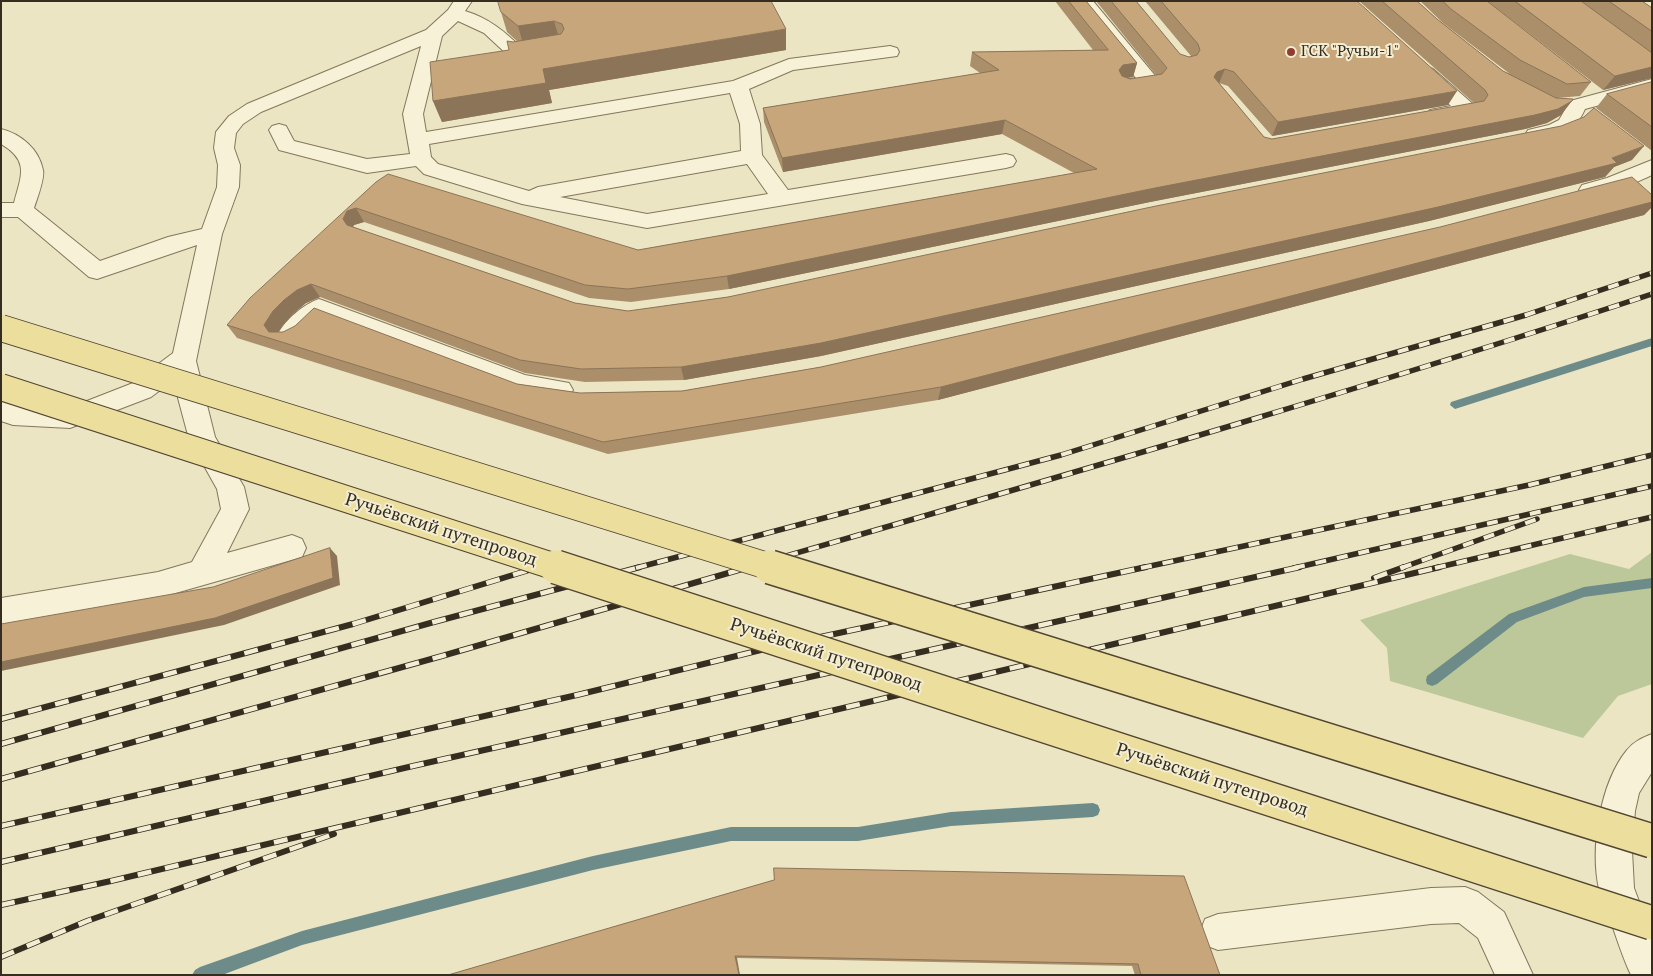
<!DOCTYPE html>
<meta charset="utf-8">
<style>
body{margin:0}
#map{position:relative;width:1653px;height:976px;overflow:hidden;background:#ebe5c4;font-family:"PT Serif",serif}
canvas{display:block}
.frame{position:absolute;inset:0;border:2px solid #352d1f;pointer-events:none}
</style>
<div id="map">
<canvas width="1653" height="976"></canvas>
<div class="frame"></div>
</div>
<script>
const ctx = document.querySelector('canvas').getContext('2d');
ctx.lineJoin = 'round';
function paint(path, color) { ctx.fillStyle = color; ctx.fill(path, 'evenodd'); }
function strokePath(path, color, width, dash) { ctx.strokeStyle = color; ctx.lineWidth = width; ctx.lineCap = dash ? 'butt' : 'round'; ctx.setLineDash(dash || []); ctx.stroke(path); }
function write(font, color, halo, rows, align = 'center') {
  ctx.font = font + ' "PT Serif",serif'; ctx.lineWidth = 4; ctx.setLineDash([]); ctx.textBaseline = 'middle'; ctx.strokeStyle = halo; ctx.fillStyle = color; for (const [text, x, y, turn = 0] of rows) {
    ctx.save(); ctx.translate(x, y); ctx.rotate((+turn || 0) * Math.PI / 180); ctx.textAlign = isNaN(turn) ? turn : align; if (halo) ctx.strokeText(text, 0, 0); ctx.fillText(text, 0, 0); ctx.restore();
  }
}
paint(new Path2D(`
 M 1652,552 L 1652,684 L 1618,696 L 1583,738 L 1390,681 L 1387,648 L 1360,620 L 1570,554 L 1629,569 Z`), '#bcc899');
paint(new Path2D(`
 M 1652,338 L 1652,346 L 1455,409 L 1450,405 L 1451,402 Z
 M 1652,578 L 1652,588 L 1584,597 L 1517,622 L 1437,684 L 1432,686 L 1427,684 L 1426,680 L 1427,676 L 1509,614 L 1584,587 Z
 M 1093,803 L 1098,805 L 1100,810 L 1098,815 L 1093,817 L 951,826 L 858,841 L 731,841 L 593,870 L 302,945 L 222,975 L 192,975 L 195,970 L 200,967 L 302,931 L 593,856 L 731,827 L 858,827 L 951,812 Z`), '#6d8c89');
const minor = new Path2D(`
 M 454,1 L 472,1 L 465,11 C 489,18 505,32 523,49 L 540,46 L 547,48 L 549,52 L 547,56 L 519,61 L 512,59 L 484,33 L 458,21 L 442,36 L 423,114 L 426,132 L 733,81 L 789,59 L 890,46 L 897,48 L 899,52 L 897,56 L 793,70 L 749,89 L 760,124 L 762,155 L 788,190 L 1006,154 L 1013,156 L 1016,161 L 1013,166 L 1006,168 L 647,228 L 522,204 L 424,174 L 416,166 L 367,173 L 279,150 L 269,130 L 272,126 L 279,124 L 286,126 L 294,141 L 367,159 L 410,154 L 403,114 L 421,46 L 261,112 L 243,124 L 236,133 L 234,148 L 240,165 L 239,187 L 222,234 L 196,361 L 215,437 L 244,487 L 249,509 L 227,553 L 292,535 L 302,539 L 306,548 L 302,557 L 158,598 L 1,626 L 1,598 L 158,572 L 192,562 L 221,509 L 217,489 L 189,439 L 178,398 L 175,379 L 151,397 L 70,428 L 13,425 L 1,421 L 1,401 L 13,405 L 69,408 L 133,383 L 173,353 L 197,245 L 97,279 L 89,277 L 18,217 L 1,217 L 1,203 L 14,203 C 21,176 30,161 1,144 L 1,129 C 21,134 39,149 43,170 C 45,178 37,199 34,208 L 100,261 L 168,237 L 202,229 L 217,187 L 218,165 L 214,148 L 216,132 L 229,116 L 247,104 L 426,30 L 448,10 ZM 730,93 L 740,124 L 741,151 L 538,187 L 529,191 L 438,164 L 431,157 L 429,144 ZM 747,164 L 768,194 L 647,214 L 560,197 Z
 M 1074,1 L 1093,1 L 1157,78 L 1160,82 L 1157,86 L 1126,91 L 1119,89 L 1116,85 L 1119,81 L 1136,78 Z
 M 1426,67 L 1433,69 L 1474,105 L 1477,109 L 1474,113 L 1437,120 L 1430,118 L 1427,114 L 1430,110 L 1451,106 L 1416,73 L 1419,69 Z
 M 1652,79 L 1652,91 L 1585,109 C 1577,127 1567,133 1548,138 C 1540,140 1535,141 1528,140 L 1525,135 L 1528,130 L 1549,125 L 1559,120 L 1570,101 Z
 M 1652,160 L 1652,175 C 1634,183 1602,200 1582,195 L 1579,190 L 1582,185 L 1607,178 Z
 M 319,299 L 525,375 L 569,383 L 573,390 L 569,397 L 560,400 L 523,395 L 322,319 C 310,330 299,346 281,340 L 278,334 C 285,320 304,304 319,299 Z
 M 1652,734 L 1652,772 L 1639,793 L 1635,811 L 1632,851 L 1634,888 L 1652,936 L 1652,975 L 1631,975 C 1621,954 1615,932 1607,911 C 1604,903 1601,897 1599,889 C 1590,848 1600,783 1627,750 C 1633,742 1642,738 1652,734 Z
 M 1465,887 L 1478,892 L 1504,912 L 1533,975 L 1495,975 L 1478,938 L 1459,923 L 1431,924 L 1218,950 L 1205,945 L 1200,932 L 1205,919 L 1218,914 L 1431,888 Z`);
strokePath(minor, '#84775c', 2);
paint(minor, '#f6f1d7');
const railFar1 = new Path2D(`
 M 535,568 L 572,557
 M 636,568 L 1061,455 L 1303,379 L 1526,315 L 1652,273
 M 745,568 C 1048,480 1352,393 1652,294
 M 1141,568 L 1529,485 L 1652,455
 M 1294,568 L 1652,486
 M 1401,568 L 1537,519
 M 1435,568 L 1652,517`);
const rail = new Path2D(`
 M 1374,578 L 1404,567
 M 1,719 L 353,624 L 539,567
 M 1,744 L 434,622 L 640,567
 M 1,779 L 442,656 L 749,567
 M 1,826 L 577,695 L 769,648 L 1146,567
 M 1,862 L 413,766 L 1300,567
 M 1,905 L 111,881 L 1440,567
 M 1,957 L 87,921 L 334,834`);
strokePath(railFar1, '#352d1f', 5.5);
strokePath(rail, '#352d1f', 6);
strokePath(railFar1, '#f3eed3', 4, [11]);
strokePath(rail, '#f3eed3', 4.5, [14]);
const majorBridgeFar1 = new Path2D(`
 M 1,328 L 774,568
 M 1,387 L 559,568`);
const majorBridge = new Path2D(`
 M 556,567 L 1652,923
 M 770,567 L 1652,841`);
strokePath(majorBridgeFar1, '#524530', 28, []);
strokePath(majorBridge, '#524530', 36, []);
strokePath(majorBridgeFar1, '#ecdf9e', 26);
strokePath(majorBridge, '#ecdf9e', 33);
paint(new Path2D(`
 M 1055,1 L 1086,1 L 1137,63 L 1133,77 L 1127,78 L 1130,79 L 1156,75 L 1096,1 L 1136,1 L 1180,54 L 1189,57 L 1191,56 L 1145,1 L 1357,1 L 1448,105 L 1272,136 L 1228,86 L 1219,83 L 1264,137 L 1272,139 L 1474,103 L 1359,1 L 1417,1 L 1437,19 L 1503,71 L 1510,74 L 1443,23 L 1420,1 L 1487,1 L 1591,82 L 1580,96 L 1558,98 L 1561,115 L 1547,123 L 1525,129 L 1150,202 L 729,289 L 631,302 L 589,298 L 364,222 L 354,225 L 353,227 L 575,303 L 628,311 L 728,297 L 1632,160 L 1614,167 L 1605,177 L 1429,221 L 821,356 L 684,380 L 585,382 L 525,373 L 320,297 L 306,303 L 294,313 L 283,325 L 278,332 L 517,384 L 580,393 L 682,391 L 821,367 L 1652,195 L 1652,207 L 1644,215 L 938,400 L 608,454 L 237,338 L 227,325 L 376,182 L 638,250 L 1074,173 L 1002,134 L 783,172 L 764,122 L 763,108 L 980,73 L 970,66 L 972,52 L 1093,50 Z
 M 1487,1 L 1642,1 L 1652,8 L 1652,78 L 1603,90 Z
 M 501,12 L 786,50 L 549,90 L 552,103 L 442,122 L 433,101 L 509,50 L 513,42 L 518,42 L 507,32 Z
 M 1652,82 L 1652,151 L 1596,108 L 1607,94 Z
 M 774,880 L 1220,975 L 1135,975 L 1132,966 L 737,958 L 448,975 Z`), '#ab8f6b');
paint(new Path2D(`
 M 554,21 L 560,41 L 524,47 L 518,26 Z
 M 786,29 L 786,50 L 549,90 L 552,103 L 442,122 L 433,101 L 543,69 Z
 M 1137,63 L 1133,77 L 1119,79 L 1119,70 L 1123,65 Z
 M 1652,67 L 1652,78 L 1603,90 L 1615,76 Z
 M 1225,69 L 1219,83 L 1212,86 L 1214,77 L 1217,72 Z
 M 1457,91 L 1448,105 L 1272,136 L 1278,122 Z
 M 1572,101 L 1561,115 L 1547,123 L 1525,129 L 1150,202 L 729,289 L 727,276 L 1155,188 Z
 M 1005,120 L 1002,134 L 783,172 L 782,158 Z
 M 1644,146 L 1632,160 L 1614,167 L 1605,177 L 1429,221 L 821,356 L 684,380 L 681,367 L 1612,158 Z
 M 1652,202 L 1652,207 L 1644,215 L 938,400 L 941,387 Z
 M 356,208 L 364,222 L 354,225 L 350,233 L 343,219 L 347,211 Z
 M 311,284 L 320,297 L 306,303 L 294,313 L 283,325 L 274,338 L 269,332 L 264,325 L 273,311 L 284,300 L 297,290 Z
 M 330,548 L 337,556 L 340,585 L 224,625 L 1,671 L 1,662 Z
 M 735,956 L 737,958 L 740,975 L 739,975 Z`), '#8b7457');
const building = new Path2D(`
 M 498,1 L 771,1 L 786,29 L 543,69 L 546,83 L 433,101 L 430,62 L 509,50 L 507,41 L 513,42 L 561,34 L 564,29 L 562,24 L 554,21 L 518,26 L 501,12 Z
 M 1069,1 L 1086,1 L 1137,63 L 1123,65 L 1119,70 L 1122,76 L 1130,79 L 1162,74 L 1167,68 L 1111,1 L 1136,1 L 1180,54 L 1189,57 L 1197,55 L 1200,50 L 1198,44 L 1161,1 L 1357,1 L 1457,91 L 1278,122 L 1234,72 L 1225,69 L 1217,72 L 1214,77 L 1264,137 L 1272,139 L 1484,101 L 1488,95 L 1485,90 L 1382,1 L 1417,1 L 1437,19 L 1503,71 L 1556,98 L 1573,99 L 1572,101 L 1558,109 L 1535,115 L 1155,188 L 727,276 L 628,289 L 585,285 L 356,208 L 347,211 L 343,219 L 347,225 L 575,303 L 628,311 L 728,297 L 1156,206 L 1561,126 L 1584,117 L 1594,108 L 1644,146 L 1612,158 L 1617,163 L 1438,207 L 821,343 L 681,367 L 581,369 L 520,360 L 311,284 L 297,290 L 284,300 L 273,311 L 264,325 L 269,332 L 283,332 L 295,326 L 314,308 L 517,384 L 580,393 L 682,391 L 821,367 L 1440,227 L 1632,177 L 1652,195 L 1652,202 L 941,387 L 603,442 L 227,325 L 250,298 L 376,182 L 388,174 L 638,250 L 1097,169 L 1005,120 L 782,158 L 763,108 L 999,70 L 972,52 L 1108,50 Z
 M 1443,1 L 1487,1 L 1591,82 L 1567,84 L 1520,60 L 1451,9 Z
 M 1515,1 L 1581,1 L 1652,53 L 1652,67 L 1615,76 Z
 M 1609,1 L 1642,1 L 1652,8 L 1652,31 Z
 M 1652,82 L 1652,127 L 1607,94 Z
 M 330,548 L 333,578 L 215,618 L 1,662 L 1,624 L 213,587 Z
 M 774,868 L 1184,876 L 1220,975 L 1141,975 L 1138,964 L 735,956 L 739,975 L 448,975 L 774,880 Z`);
paint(building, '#c7a67c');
strokePath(building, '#8b7457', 1);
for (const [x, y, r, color] of [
 [1291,52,5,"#8f3d30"]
]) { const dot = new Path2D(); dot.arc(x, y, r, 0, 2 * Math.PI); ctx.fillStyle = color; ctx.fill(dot); strokePath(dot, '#f3eed3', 2); }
write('15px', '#352d1f', '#f3eed3', [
 ["ГСК \"Ручьи-1\"",1301,52]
], 'left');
write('18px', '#352d1f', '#f3eed3', [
 ["Ручьёвский путепровод",441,530,18],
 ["Ручьёвский путепровод",826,655,18],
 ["Ручьёвский путепровод",1212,780,18]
]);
</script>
